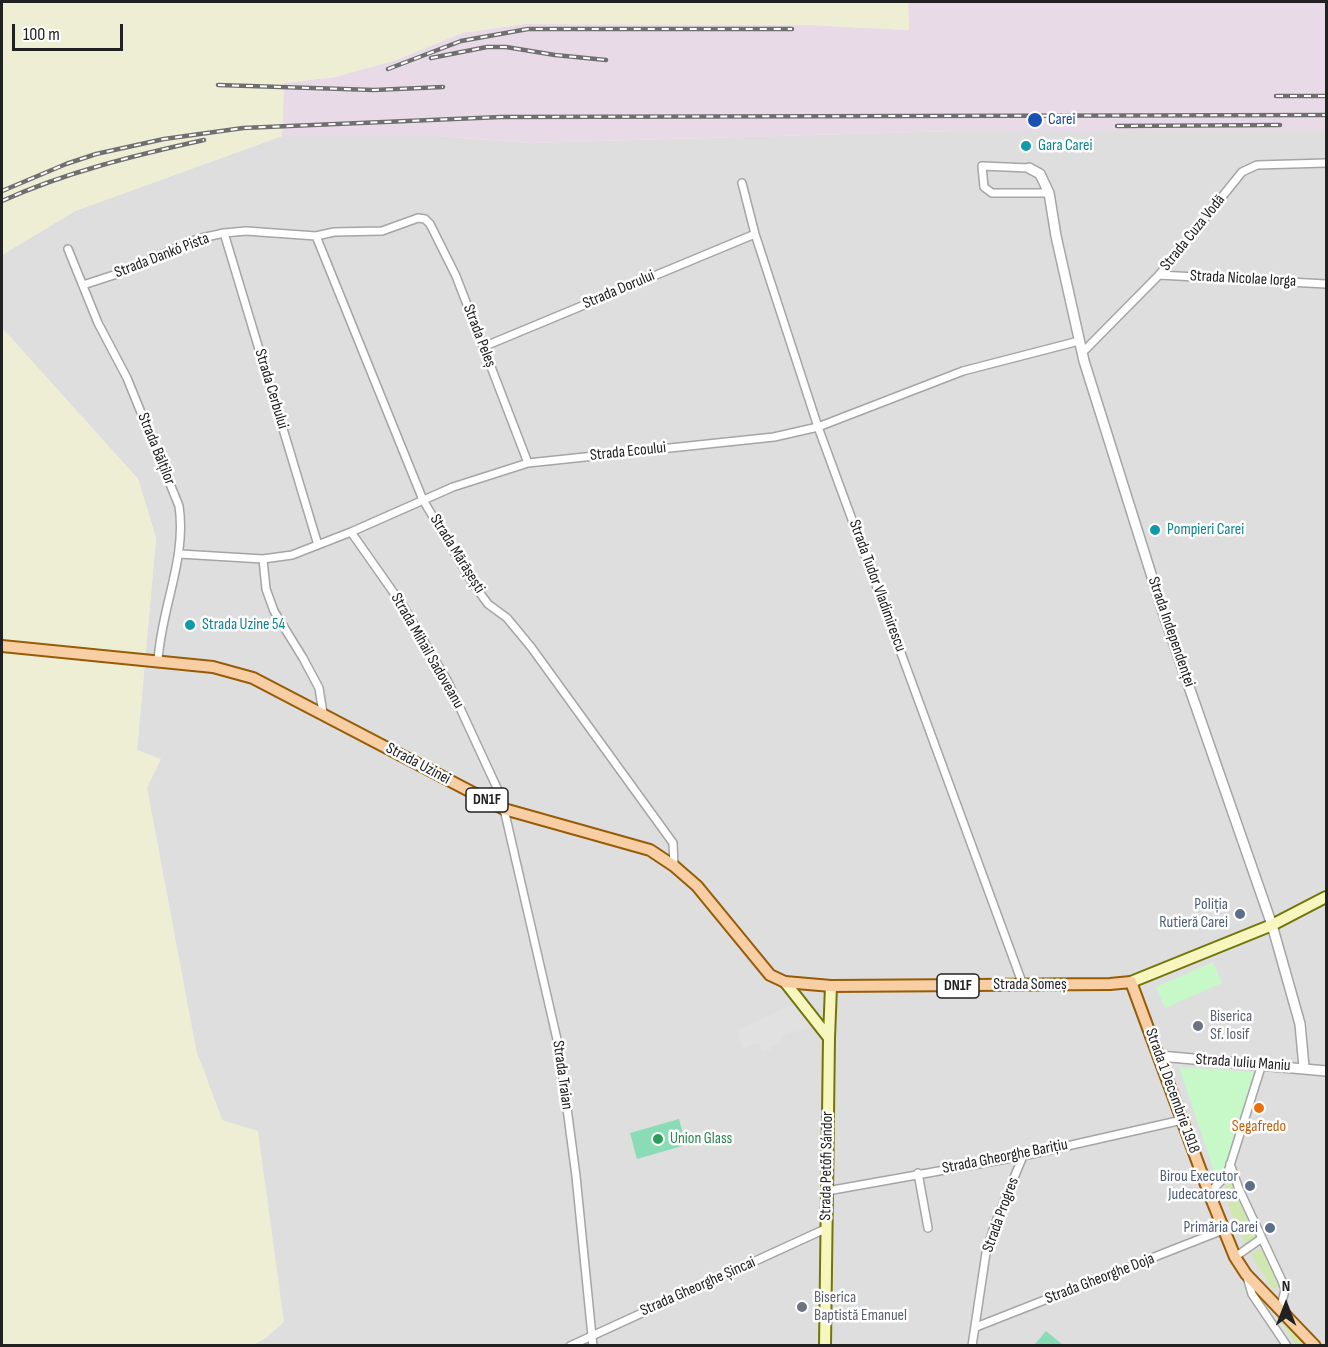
<!DOCTYPE html>
<meta charset="utf-8">
<style>
body{margin:0}
#map{position:relative;width:1328px;height:1347px;overflow:hidden;background:#f1ede8;font-family:"Sofia Sans Condensed",sans-serif}
canvas{display:block}
.frame{position:absolute;inset:0;border:3px solid #212121;pointer-events:none}
.north{position:absolute;left:1256px;top:1275px;width:60px;height:60px;-webkit-text-stroke:4px #fff;paint-order:stroke;rotate:0deg;font-size:16px;font-weight:700;line-height:24px;text-align:center;color:#212121}
.north::after{content:'';display:block;margin:auto;width:21px;height:27px;background:#212121;clip-path:polygon(50% 0,100% 100%,50% 72%,0 100%)}
.scale{position:absolute;left:12px;top:24px;width:111px;height:27px;box-sizing:border-box;border:3px solid #212121;border-top:0;padding-left:8px;font-size:18px;line-height:21px;white-space:nowrap;color:#212121;-webkit-text-stroke:4px #fff;paint-order:stroke}
</style>
<div id="map">
<canvas width="1328" height="1347"></canvas>
<div class="frame"></div>
<div class="north">N</div>
<div class="scale">100 m</div>
</div>
<script>
const ctx = document.querySelector('canvas').getContext('2d');
ctx.lineJoin = 'round';
function paint(path, color) { ctx.fillStyle = color; ctx.fill(path, 'evenodd'); }
function strokePath(path, color, width, dash) { ctx.strokeStyle = color; ctx.lineWidth = width; ctx.lineCap = dash ? 'butt' : 'round'; ctx.setLineDash(dash || []); ctx.stroke(path); }
function write(font, color, halo, rows, align = 'center') {
  ctx.font = font + ' "Sofia Sans Condensed",sans-serif'; ctx.lineWidth = 5; ctx.setLineDash([]); ctx.textBaseline = 'middle'; ctx.strokeStyle = halo; ctx.fillStyle = color; for (const [text, x, y, turn = 0] of rows) {
    ctx.save(); ctx.translate(x, y); ctx.rotate((+turn || 0) * Math.PI / 180); ctx.textAlign = isNaN(turn) ? turn : align; if (halo) ctx.strokeText(text, 0, 0); ctx.fillText(text, 0, 0); ctx.restore();
  }
}
paint(new Path2D(`
 M 1080,130 L 1326,131 L 1326,1345 L 253,1345 L 267,1337 L 222,1120 L 196,1050 L 147,788 L 137,750 L 156,538 L 138,479 L 2,328 L 2,255 L 75,211 L 282,136 L 438,136 L 528,143 L 955,131 Z`), '#dfdede');
paint(new Path2D(`
 M 908,2 L 1326,2 L 1326,131 L 955,131 L 528,143 L 438,136 L 282,136 L 284,83 L 335,77 L 396,60 L 462,33 L 524,24 L 811,25 L 909,30 Z`), '#e9dae8');
paint(new Path2D(`
 M 2,2 L 908,2 L 909,30 L 811,25 L 524,24 L 462,33 L 396,60 L 335,77 L 284,83 L 282,136 L 75,211 L 2,255 Z
 M 2,328 L 138,479 L 156,538 L 137,750 L 161,759 L 147,788 L 196,1050 L 222,1120 L 258,1131 L 284,1322 L 267,1337 L 253,1345 L 2,1345 Z`), '#eeeed4');
paint(new Path2D(`
 M 1232,1172 L 1233,1189 L 1257,1240 L 1246,1245 C 1238,1226 1215,1190 1232,1172 Z
 M 1260,1248 L 1282,1284 L 1273,1290 L 1251,1254 Z
 M 1265,1299 L 1306,1345 L 1296,1345 Z`), '#d0e8b0');
paint(new Path2D(`
 M 1213,962 L 1222,983 L 1165,1008 L 1156,987 Z
 M 1179,1067 L 1254,1072 L 1226,1164 L 1217,1180 Z`), '#c7f8c8');
paint(new Path2D(`
 M 679,1119 L 686,1145 L 637,1159 L 630,1133 Z
 M 1046,1331 L 1063,1345 L 1036,1345 L 1035,1344 Z`), '#89dcb6');
paint(new Path2D(`
 M 796,1003 L 811,1027 L 781,1036 L 782,1042 L 770,1046 L 771,1049 L 762,1052 L 759,1043 L 743,1048 L 737,1030 Z`), '#e1e1e1');
const minor = new Path2D(`
 M 1029,168 L 982,166 L 984,187 L 992,193 L 1049,193
 M 742,183 L 755,234 L 818,427 L 1023,985
 M 224,233 L 318,545
 M 316,236 L 423,500 L 472,582 L 488,604 L 507,618 L 531,647 L 673,843 L 674,866
 M 68,249 L 98,323 L 127,378 L 179,506 C 187,559 161,608 158,661
 M 1159,275 L 1326,284
 M 83,285 L 117,274 L 197,239 L 224,233 L 246,231 L 316,236 L 334,232 L 382,231 L 418,218 L 425,219 L 430,224 L 456,276 L 528,463
 M 483,347 L 755,234
 M 1082,353 L 1159,275 L 1242,172 L 1257,165 L 1326,163
 M 351,532 L 403,606 L 448,682 L 497,788 L 504,809 L 559,1048 L 576,1176 L 593,1346
 M 180,554 L 263,559 L 292,555 L 351,532 L 453,487 L 528,463 L 774,437 L 818,427 L 963,371 L 1079,341
 M 263,559 L 266,589 L 274,611 L 303,658 L 319,688 L 323,713
 M 1230,1164 L 1239,1189 L 1282,1281 L 1285,1290 L 1280,1310
 M 918,1173 L 928,1228
 M 827,1191 L 1023,1156 L 1182,1120
 M 1209,1193 L 1227,1175 L 1262,1064
 M 1235,1257 L 1262,1238
 M 1247,1277 L 1252,1294 L 1287,1346
 M 976,1327 L 1223,1230
 M 570,1346 L 825,1229
 M 972,1346 L 986,1253 L 995,1224 L 1023,1156`);
const tertiary = new Path2D(`
 M 1029,168 L 1040,174 L 1049,193 L 1056,236 L 1084,361 L 1163,612 L 1272,925 L 1300,1024 L 1304,1067
 M 1160,1056 L 1326,1071`);
const secondary = new Path2D(`
 M 785,982 L 829,1038
 M 1131,982 L 1272,925 L 1326,897
 M 825,1346 L 829,1038 L 831,986`);
const primary = new Path2D(`
 M 2,646 L 213,667 L 253,678 L 504,809 L 650,850 L 674,866 L 697,886 L 770,975 L 785,982 L 831,986 L 1110,984 L 1131,982 L 1209,1193 L 1235,1257 L 1246,1274 L 1315,1346`);
strokePath(minor, '#a5a5a5', 10);
strokePath(tertiary, '#a5a5a5', 12);
strokePath(secondary, '#727609', 14);
strokePath(primary, '#975c06', 14);
strokePath(minor, '#fff', 7);
strokePath(tertiary, '#fff', 9);
strokePath(secondary, '#f7f6bf', 10);
strokePath(primary, '#f8cea5', 10);
const rail = new Path2D(`
 M 431,58 L 487,47 L 506,47 L 555,55 L 606,60
 M 388,69 L 461,41 L 528,29 L 792,29
 M 218,85 L 374,90 L 443,87
 M 1276,96 L 1326,96
 M 1117,126 L 1280,125
 M 2,191 L 66,164 L 96,154 L 164,139 L 243,128 L 501,117 L 1326,115
 M 2,201 C 66,172 136,155 204,140`);
strokePath(rail, '#6f6f6f', 4.5);
strokePath(rail, '#fff', 2, [7]);
for (const [x, y, r, color] of [
 [1035,120,8,"#1a4fb4"],
 [1026,146,6,"#0f9aa8"],
 [1155,530,6,"#0f9aa8"],
 [190,625,6,"#0f9aa8"],
 [1240,914,6,"#5c6f8a"],
 [1198,1026,6,"#6b7280"],
 [1259,1108,6,"#e8710a"],
 [658,1139,6,"#2e9e5b"],
 [1250,1186,6,"#5c6f8a"],
 [1270,1228,6,"#5c6f8a"],
 [802,1307,6,"#6b7280"]
]) { const dot = new Path2D(); dot.arc(x, y, r, 0, 2 * Math.PI); ctx.fillStyle = color; ctx.fill(dot); strokePath(dot, '#fff', 2); }
for (const [x, y, w] of [
 [487,800,42],
 [958,986,42]
]) { const box = new Path2D(); box.roundRect(x - w / 2, y - 12, w, 24, 4.5); ctx.fillStyle = '#fff'; ctx.fill(box); strokePath(box, '#212121', 1.5); }
write('bold 15px', '#212121', null, [
 ["DN1F",487,800],
 ["DN1F",958,986]
]);
write('16px', '#164399', '#fff', [
 ["Carei",1048,120]
], 'left');
write('16px', '#0d838f', '#fff', [
 ["Gara Carei",1038,146],
 ["Pompieri Carei",1167,530],
 ["Strada Uzine 54",202,625]
], 'left');
write('16px', '#212121', '#fff', [
 ["Strada Cuza Vodă",1193,233,-51],
 ["Strada Dankó Pista",162,256,-21],
 ["Strada Nicolae Iorga",1243,279,3],
 ["Strada Dorului",619,290,-23],
 ["Strada Peleș",479,336,69],
 ["Strada Cerbului",271,389,73],
 ["Strada Bălților",156,449,68],
 ["Strada Ecoului",628,452,-6],
 ["Strada Mărășești",457,554,58],
 ["Strada Tudor Vladimirescu",877,586,70],
 ["Strada Independenței",1171,632,71],
 ["Strada Mihail Sadoveanu",427,651,60],
 ["Strada Uzinei",418,764,28],
 ["Strada Someș",1030,985],
 ["Strada Iuliu Maniu",1243,1063,4],
 ["Strada Traian",562,1075,82],
 ["Strada 1 Decembrie 1918",1172,1091,70],
 ["Strada Gheorghe Barițiu",1005,1157,-11],
 ["Strada Petőfi Sándor",827,1166,-89],
 ["Strada Progres",1001,1215,-70],
 ["Strada Gheorghe Doja",1100,1279,-21],
 ["Strada Gheorghe Șincai",698,1287,-24]
]);
write('16px', '#4e5e75', '#fff', [
 ["Poliția",1228,905],
 ["Rutieră Carei",1228,923],
 ["Birou Executor",1238,1177],
 ["Judecatoresc",1238,1195],
 ["Primăria Carei",1258,1228]
], 'right');
write('16px', '#5b616d', '#fff', [
 ["Biserica",1210,1017],
 ["Sf. Iosif",1210,1035],
 ["Biserica",814,1298],
 ["Baptistă Emanuel",814,1316]
], 'left');
write('16px', '#c56008', '#fff', [
 ["Segafredo",1259,1127]
]);
write('16px', '#27864d', '#fff', [
 ["Union Glass",670,1139]
], 'left');
</script>
